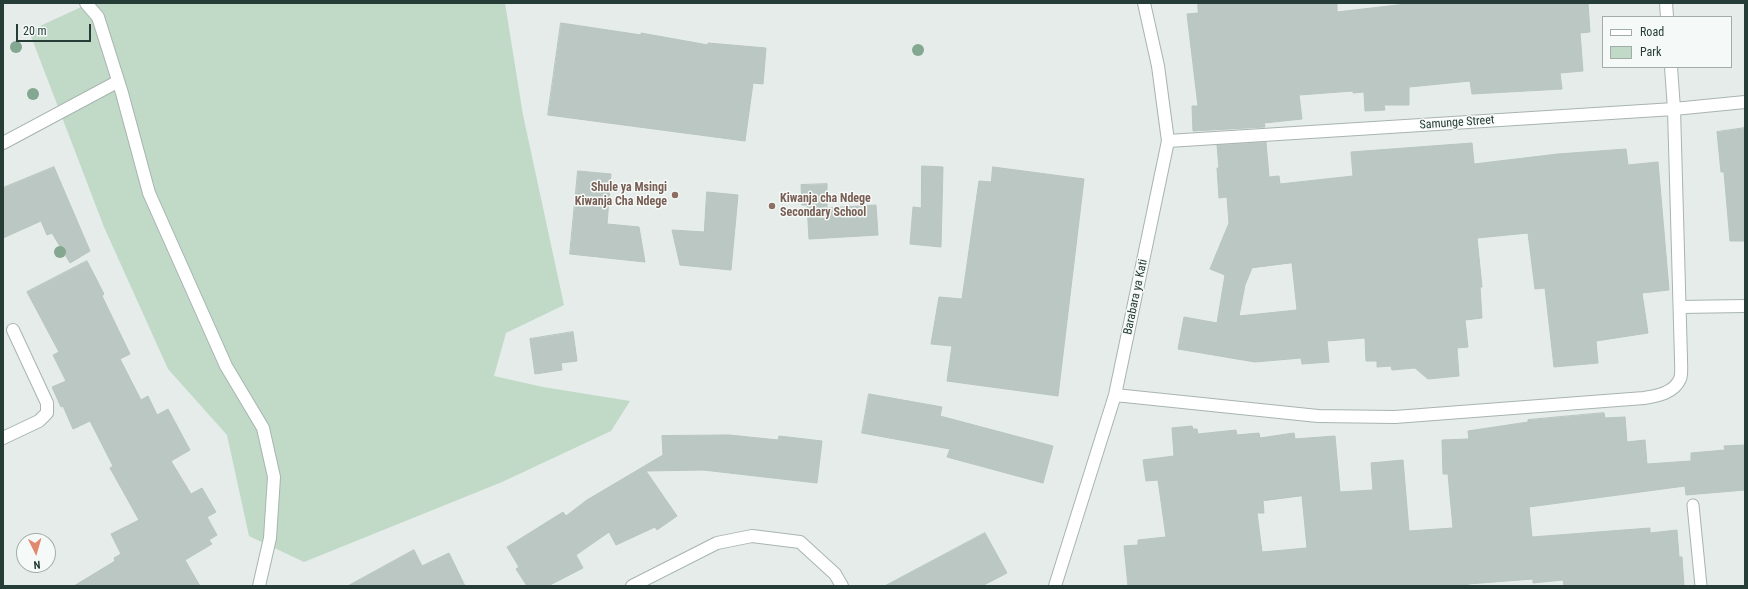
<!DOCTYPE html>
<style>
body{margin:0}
#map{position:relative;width:1748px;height:589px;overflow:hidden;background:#e5ece9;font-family:"Roboto Condensed",sans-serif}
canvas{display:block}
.frame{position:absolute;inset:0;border:4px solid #263c36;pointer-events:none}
.legend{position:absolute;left:1602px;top:16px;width:130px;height:52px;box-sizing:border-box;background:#f5f9f7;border:1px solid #a2adaa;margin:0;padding:5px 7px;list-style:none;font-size:12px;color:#263c36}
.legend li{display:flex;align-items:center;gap:8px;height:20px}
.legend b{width:20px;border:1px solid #a2adaa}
.north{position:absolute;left:16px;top:533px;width:40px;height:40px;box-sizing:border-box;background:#f5f9f7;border:1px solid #a2adaa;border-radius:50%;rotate:175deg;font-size:11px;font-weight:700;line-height:16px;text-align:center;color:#263c36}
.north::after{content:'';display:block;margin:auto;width:14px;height:18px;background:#e1896e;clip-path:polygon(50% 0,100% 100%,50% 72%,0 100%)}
.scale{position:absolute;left:16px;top:24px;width:75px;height:18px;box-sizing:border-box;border:2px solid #263c36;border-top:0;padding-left:5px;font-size:12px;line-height:14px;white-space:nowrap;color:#263c36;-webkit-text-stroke:3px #f5f9f7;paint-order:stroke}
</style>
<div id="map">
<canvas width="1748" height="589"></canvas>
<div class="frame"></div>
<ul class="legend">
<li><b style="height:5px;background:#fff"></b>Road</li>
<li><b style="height:11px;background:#c0dac7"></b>Park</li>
</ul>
<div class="north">N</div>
<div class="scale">20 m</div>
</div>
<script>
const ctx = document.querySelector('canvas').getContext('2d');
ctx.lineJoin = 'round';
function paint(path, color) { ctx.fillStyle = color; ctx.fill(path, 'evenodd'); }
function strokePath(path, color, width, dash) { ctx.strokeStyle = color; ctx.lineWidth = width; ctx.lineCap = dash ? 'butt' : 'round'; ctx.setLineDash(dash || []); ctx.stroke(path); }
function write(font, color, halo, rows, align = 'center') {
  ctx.font = font + ' "Roboto Condensed",sans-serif'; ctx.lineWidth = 3; ctx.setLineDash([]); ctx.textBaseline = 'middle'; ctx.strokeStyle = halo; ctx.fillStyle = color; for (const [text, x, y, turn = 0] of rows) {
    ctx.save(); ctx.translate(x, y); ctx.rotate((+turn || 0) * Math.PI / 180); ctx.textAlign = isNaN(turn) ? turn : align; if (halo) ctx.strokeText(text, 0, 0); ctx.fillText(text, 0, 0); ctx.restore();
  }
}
paint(new Path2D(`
 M 90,3 L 505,3 L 523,115 L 564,305 L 506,333 L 494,376 L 543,387 L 630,401 L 611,431 L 502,482 L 304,562 L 249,536 L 227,435 L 168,369 L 104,227 L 29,31 Z`), '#c0dac7');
const building = new Path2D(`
 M 1198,3 L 1337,3 L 1337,12 L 1415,3 L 1588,3 L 1590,32 L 1580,33 L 1583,71 L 1560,73 L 1562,89 L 1472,94 L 1470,81 L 1409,87 L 1409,105 L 1384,105 L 1385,110 L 1365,111 L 1364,92 L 1353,93 L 1353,91 L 1299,95 L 1302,119 L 1264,123 L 1265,127 L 1193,131 L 1192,106 L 1198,106 L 1187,14 L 1198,13 Z
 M 561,23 L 641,35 L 641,33 L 708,45 L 708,43 L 766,48 L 763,84 L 753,83 L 745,141 L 548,115 Z
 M 1745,128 L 1745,241 L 1730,241 L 1724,172 L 1721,172 L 1717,132 Z
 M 1266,142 L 1269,177 L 1279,176 L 1280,184 L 1353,176 L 1351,152 L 1472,143 L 1474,164 L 1558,154 L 1626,149 L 1628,165 L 1658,162 L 1669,290 L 1642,293 L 1648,333 L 1596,341 L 1598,363 L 1554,367 L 1545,288 L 1535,289 L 1528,233 L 1477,238 L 1482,287 L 1480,287 L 1482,318 L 1465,320 L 1468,347 L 1457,348 L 1459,376 L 1428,379 L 1415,368 L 1392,370 L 1391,366 L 1377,367 L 1377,361 L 1366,361 L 1365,338 L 1327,341 L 1329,362 L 1302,364 L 1301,358 L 1255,362 L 1178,349 L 1184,317 L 1217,323 L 1225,275 L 1210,269 L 1229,223 L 1227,197 L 1219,198 L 1217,168 L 1219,168 L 1217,145 ZM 1292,263 L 1297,310 L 1239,316 L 1245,285 L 1252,268 Z
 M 922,166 L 943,167 L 941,247 L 910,244 L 913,207 L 921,208 Z
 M 54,167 L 90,251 L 70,263 L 52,233 L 47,235 L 41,221 L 3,238 L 3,188 Z
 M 993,167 L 1084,179 L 1058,396 L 947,381 L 952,346 L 931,344 L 939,297 L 962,299 L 979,181 L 991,182 Z
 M 578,171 L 611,174 L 607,224 L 639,227 L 645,262 L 570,254 Z
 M 827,184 L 827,208 L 876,205 L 878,235 L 809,239 L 807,205 L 802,205 L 801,185 Z
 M 707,192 L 738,195 L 731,270 L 680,265 L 672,230 L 704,232 Z
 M 87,261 L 104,294 L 102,296 L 130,354 L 120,359 L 141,400 L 148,396 L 157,415 L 168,409 L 190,450 L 171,461 L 191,494 L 202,488 L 216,512 L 207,517 L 217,535 L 209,540 L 212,544 L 185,560 L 200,586 L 74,586 L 115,561 L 114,558 L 121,554 L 111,534 L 139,520 L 110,468 L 113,466 L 90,421 L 73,429 L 63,406 L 61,407 L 52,387 L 66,381 L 53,355 L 59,352 L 27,292 Z
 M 573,332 L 577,361 L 561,363 L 562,370 L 535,374 L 530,339 Z
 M 869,394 L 942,407 L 940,416 L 1053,446 L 1043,483 L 947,457 L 950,449 L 862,433 Z
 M 1604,413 L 1605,418 L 1625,417 L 1627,442 L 1645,440 L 1647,464 L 1691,461 L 1691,453 L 1725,450 L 1724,446 L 1745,445 L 1745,490 L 1686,495 L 1685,486 L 1529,507 L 1532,537 L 1650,528 L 1650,533 L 1677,530 L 1679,557 L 1682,557 L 1684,586 L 1564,586 L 1563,580 L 1533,583 L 1533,579 L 1468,584 L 1468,586 L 1128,586 L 1124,546 L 1138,545 L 1138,540 L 1166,537 L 1158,480 L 1146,481 L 1143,460 L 1174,456 L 1172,428 L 1192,426 L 1193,429 L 1197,429 L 1198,434 L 1236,430 L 1237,435 L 1259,433 L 1260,438 L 1294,433 L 1295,439 L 1335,436 L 1340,492 L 1373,490 L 1371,463 L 1403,460 L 1409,531 L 1453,528 L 1448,474 L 1443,474 L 1442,440 L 1469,439 L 1468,431 L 1528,422 L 1528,420 ZM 1302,496 L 1307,548 L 1262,552 L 1257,513 L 1264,513 L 1263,501 Z
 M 729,435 L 778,440 L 779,436 L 822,441 L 817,483 L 703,470 L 646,471 L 677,516 L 657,530 L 655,527 L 616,545 L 609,532 L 576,555 L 583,568 L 548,586 L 527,586 L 516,569 L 519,567 L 507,547 L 563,512 L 566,516 L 587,500 L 663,455 L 662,436 Z
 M 985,533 L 1007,573 L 982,586 L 885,586 Z
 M 414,550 L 422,566 L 449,553 L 465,586 L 348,586 Z`);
paint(building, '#bac7c2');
strokePath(building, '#b8c5bf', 1);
const service = new Path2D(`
 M 1693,505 L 1701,586`);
const minor = new Path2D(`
 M 86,3 L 98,17 L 122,93 L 149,193 L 226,366 L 263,428 L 274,477 L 270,538 L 259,586
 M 1666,3 L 1667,17
 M 1168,141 L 1674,109 L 1745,102
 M 3,143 L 117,82
 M 1680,307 L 1745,306
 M 1115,395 L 1318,416 L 1395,417 L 1644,398 C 1657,396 1674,393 1680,379 C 1682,374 1681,365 1681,359 L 1674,109 L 1671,67
 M 3,438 L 39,421 L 47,413 L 47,403 L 13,330
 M 632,586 L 717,543 L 752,536 L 800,542 L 835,574 L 842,586
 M 1055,586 L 1115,395 L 1168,141 L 1158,66 L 1144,3`);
strokePath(service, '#a8b4b0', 13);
strokePath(minor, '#a8b4b0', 14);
strokePath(service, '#fff', 11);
strokePath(minor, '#fff', 12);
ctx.fillStyle = '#84a792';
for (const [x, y] of [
 [16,47],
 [918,50],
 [33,94],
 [60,252]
]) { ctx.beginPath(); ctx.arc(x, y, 6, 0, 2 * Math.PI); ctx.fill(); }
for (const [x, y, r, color] of [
 [675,195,4,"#8d6e63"],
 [772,206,4,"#8d6e63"]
]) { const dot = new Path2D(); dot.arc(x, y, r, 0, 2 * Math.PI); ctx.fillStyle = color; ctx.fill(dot); strokePath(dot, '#f5f9f7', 1.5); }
write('12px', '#263c36', '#f5f9f7', [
 ["Samunge Street",1457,123,-4],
 ["Barabara ya Kati",1136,297,-78]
]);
write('bold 12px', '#785e54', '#f5f9f7', [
 ["Shule ya Msingi",667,188],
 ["Kiwanja Cha Ndege",667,202],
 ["Kiwanja cha Ndege",780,199,"left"],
 ["Secondary School",780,213,"left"]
], 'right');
</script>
